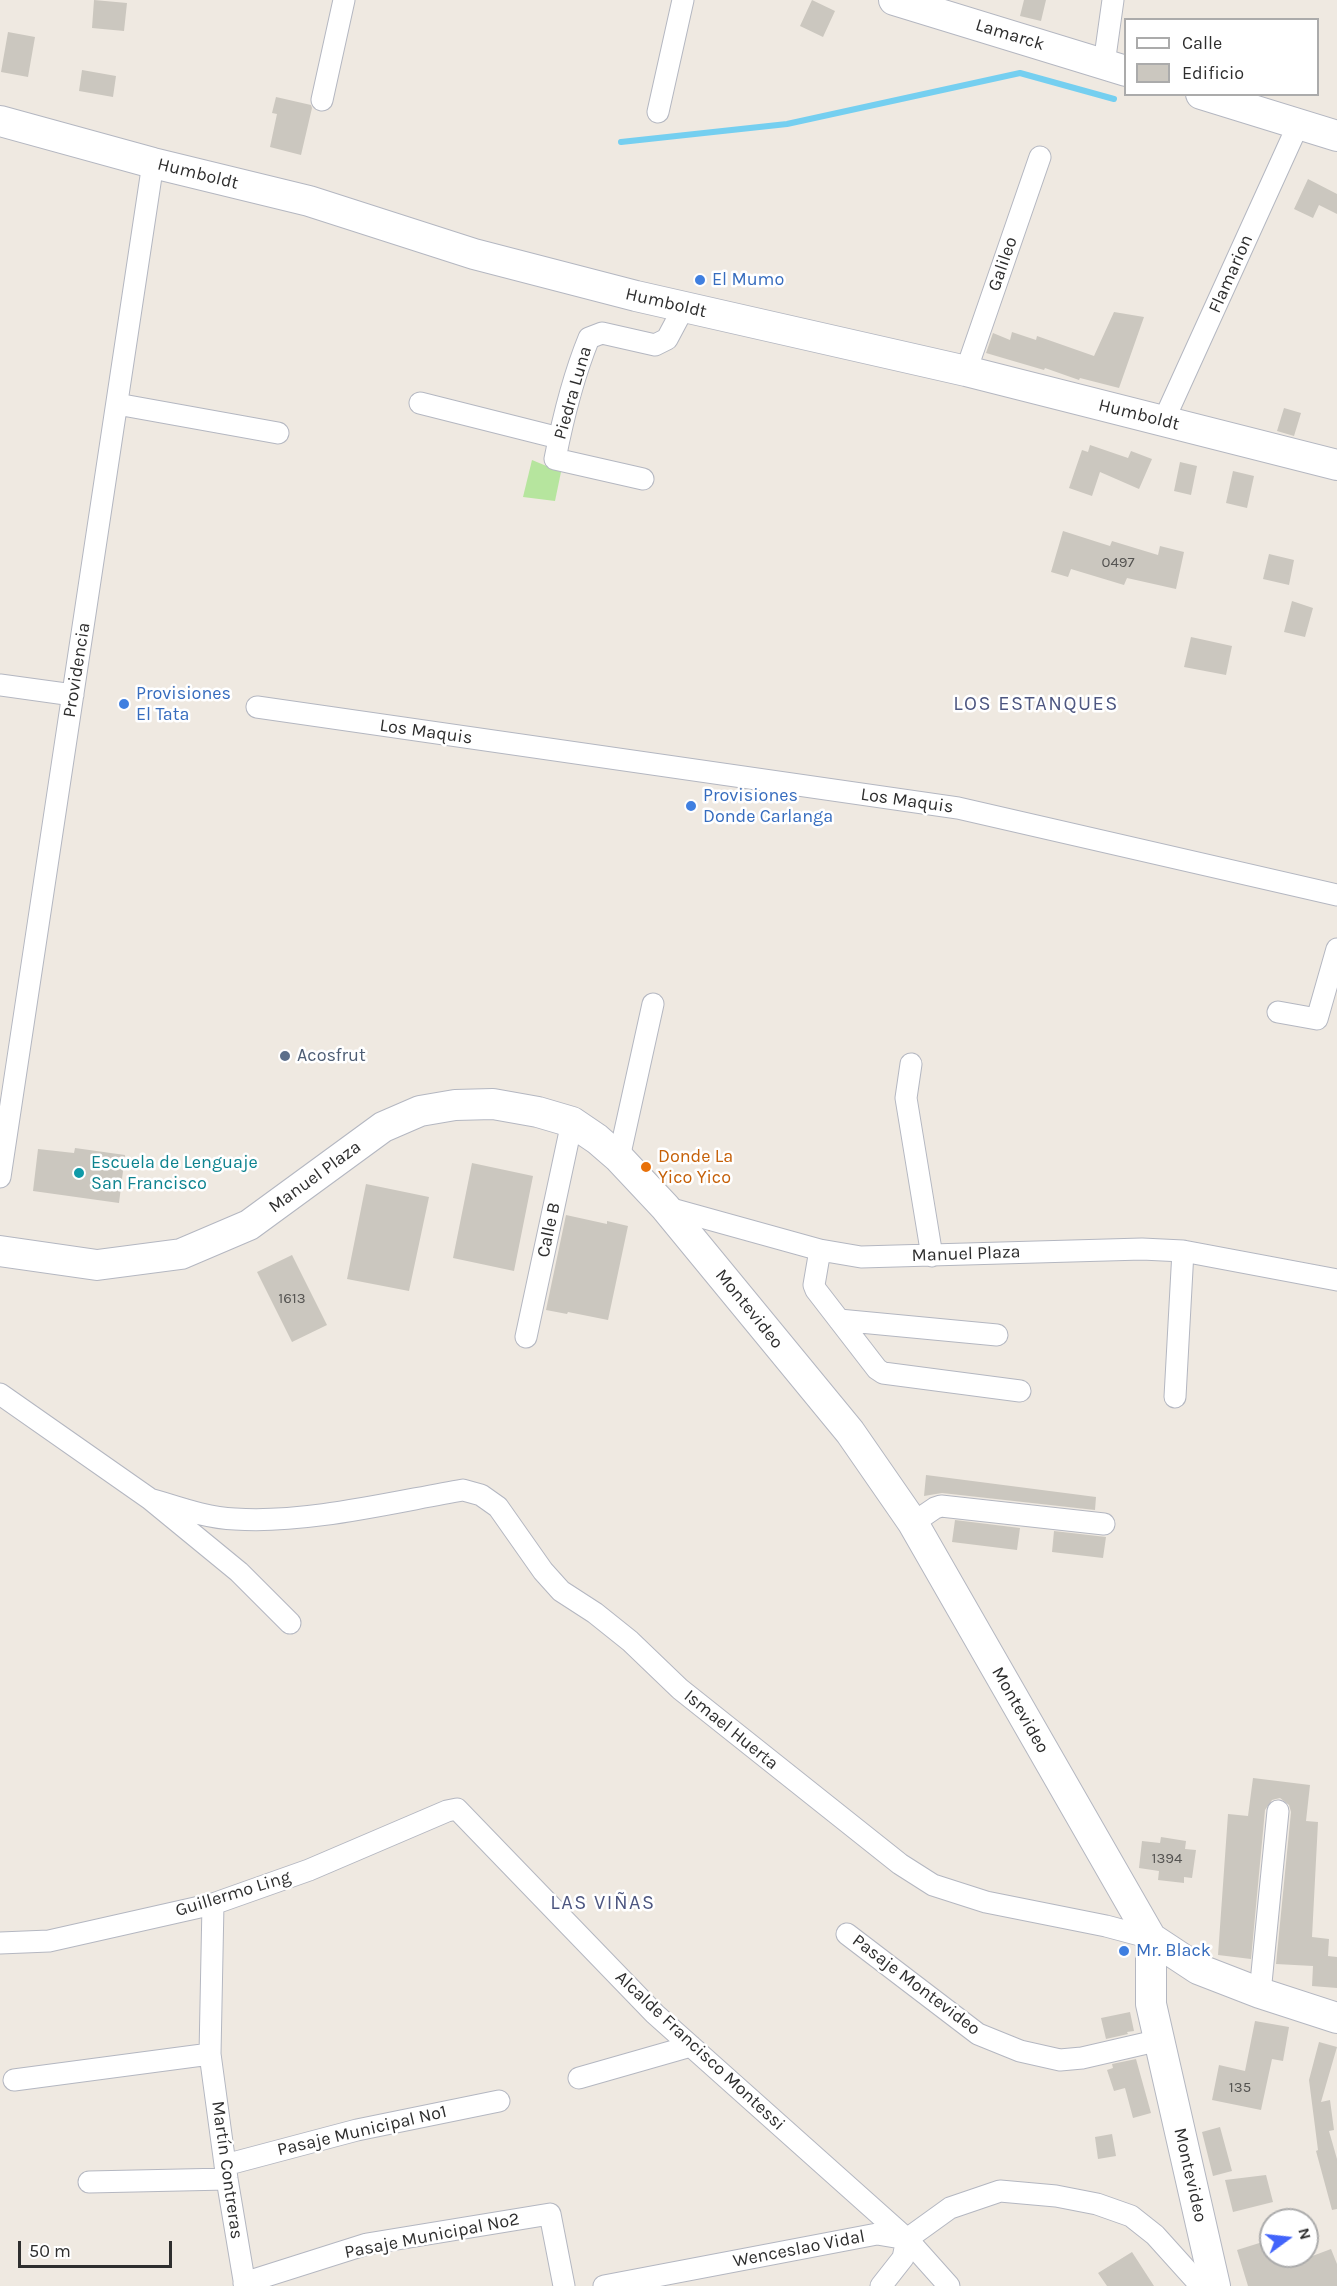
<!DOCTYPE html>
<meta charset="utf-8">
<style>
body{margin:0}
#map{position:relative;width:1337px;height:2286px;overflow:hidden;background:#efe9e1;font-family:Karla,sans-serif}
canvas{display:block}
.legend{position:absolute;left:1124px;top:18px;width:195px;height:78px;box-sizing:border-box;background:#fff;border:2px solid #ababab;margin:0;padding:8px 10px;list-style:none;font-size:18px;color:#2e2e2e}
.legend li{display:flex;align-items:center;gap:12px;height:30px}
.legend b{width:30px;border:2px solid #ababab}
.north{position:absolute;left:1259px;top:2208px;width:60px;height:60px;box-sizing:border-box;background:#fff;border:2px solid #ababab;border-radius:50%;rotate:75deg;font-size:16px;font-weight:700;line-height:24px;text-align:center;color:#2e2e2e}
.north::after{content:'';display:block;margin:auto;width:21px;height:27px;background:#4264fb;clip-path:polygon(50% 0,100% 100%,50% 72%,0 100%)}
.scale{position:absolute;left:18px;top:2241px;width:154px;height:27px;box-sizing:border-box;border:3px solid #2e2e2e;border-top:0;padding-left:8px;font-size:18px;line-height:21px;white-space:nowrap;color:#2e2e2e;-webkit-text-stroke:4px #fff;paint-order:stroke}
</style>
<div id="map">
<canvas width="1337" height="2286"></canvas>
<ul class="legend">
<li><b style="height:8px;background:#fff"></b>Calle</li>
<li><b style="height:16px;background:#cbc7bf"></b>Edificio</li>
</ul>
<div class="north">N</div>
<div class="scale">50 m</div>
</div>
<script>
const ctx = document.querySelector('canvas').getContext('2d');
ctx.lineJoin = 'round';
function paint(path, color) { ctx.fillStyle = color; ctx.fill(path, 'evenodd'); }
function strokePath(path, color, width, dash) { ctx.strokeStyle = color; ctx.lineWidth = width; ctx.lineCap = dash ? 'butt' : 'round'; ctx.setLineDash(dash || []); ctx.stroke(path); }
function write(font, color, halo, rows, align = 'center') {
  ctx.font = font + ' Karla,sans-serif'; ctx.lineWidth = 5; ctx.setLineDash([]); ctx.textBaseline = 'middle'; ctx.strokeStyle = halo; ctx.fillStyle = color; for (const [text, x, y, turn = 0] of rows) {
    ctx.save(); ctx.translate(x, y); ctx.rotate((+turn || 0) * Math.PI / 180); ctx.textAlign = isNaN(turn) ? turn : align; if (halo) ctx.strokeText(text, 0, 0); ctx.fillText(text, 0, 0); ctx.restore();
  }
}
paint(new Path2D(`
 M 532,460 L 561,472 L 555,501 L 523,497 Z`), '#b6e59e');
strokePath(new Path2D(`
 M 621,142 L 787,124 L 1020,73 L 1114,99`), '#75cff0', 6);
paint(new Path2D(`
 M 94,0 L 127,3 L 124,31 L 92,28 Z
 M 812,0 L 835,11 L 823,37 L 800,26 Z
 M 1024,0 L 1046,0 L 1041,21 L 1020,16 Z
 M 8,32 L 35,37 L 28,77 L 1,72 Z
 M 82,70 L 116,76 L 113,97 L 79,91 Z
 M 276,97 L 311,105 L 312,108 L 301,155 L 270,147 L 277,114 L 272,113 Z
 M 1308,179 L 1337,194 L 1337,214 L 1319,205 L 1313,218 L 1294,209 Z
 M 1114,312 L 1144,317 L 1119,388 L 1080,378 L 1079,380 L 1045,368 L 1044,370 L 986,353 L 993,333 L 1010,340 L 1012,332 L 1036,340 L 1037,336 L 1094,356 Z
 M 1284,408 L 1301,413 L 1294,436 L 1277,431 Z
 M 1090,445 L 1128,458 L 1131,451 L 1152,459 L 1139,489 L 1100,472 L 1092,496 L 1069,488 L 1082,450 L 1088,452 Z
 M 1180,462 L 1197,466 L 1191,495 L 1174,491 Z
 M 1233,471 L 1254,476 L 1247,508 L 1226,503 Z
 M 1063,531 L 1110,546 L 1112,541 L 1158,555 L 1160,546 L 1184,552 L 1176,589 L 1127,578 L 1124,585 L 1071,569 L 1068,577 L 1051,572 Z
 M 1269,554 L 1294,560 L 1289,585 L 1263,579 Z
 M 1292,601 L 1313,608 L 1305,637 L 1284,632 Z
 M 1191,637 L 1232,646 L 1226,675 L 1184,667 Z
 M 75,1148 L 125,1155 L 119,1203 L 33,1191 L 38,1149 L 74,1153 Z
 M 472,1163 L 533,1176 L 514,1271 L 453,1258 Z
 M 366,1184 L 429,1197 L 409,1291 L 347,1279 Z
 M 566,1215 L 607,1224 L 607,1221 L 628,1226 L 608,1320 L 568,1312 L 567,1314 L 546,1310 Z
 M 292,1255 L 327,1325 L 292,1342 L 257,1272 Z
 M 926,1475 L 1096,1497 L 1095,1510 L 942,1493 L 924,1496 Z
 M 955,1520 L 1020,1528 L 1017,1550 L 952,1542 Z
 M 1054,1531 L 1106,1537 L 1103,1558 L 1052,1552 Z
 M 1253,1778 L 1310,1785 L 1306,1821 L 1318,1822 L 1312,1937 L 1329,1939 L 1328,1956 L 1337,1957 L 1337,1988 L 1312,1986 L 1313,1966 L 1276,1964 L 1291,1812 L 1289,1805 L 1280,1798 L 1272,1800 L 1265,1810 L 1251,1959 L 1218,1955 L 1228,1814 L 1248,1816 Z
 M 1161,1837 L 1186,1841 L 1185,1849 L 1196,1850 L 1192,1878 L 1184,1877 L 1184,1883 L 1158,1880 L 1159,1871 L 1139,1868 L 1142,1841 L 1160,1843 Z
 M 1130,2012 L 1134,2031 L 1127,2032 L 1128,2034 L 1106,2039 L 1101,2018 Z
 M 1255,2021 L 1289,2027 L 1283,2061 L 1272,2059 L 1261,2110 L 1212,2100 L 1219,2065 L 1245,2071 Z
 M 1319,2042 L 1337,2047 L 1321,2102 L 1330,2100 L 1334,2130 L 1329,2131 L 1337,2159 L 1337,2209 L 1332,2210 L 1316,2151 L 1318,2150 L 1309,2080 Z
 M 1136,2059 L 1151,2113 L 1133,2118 L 1125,2088 L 1114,2091 L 1107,2070 L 1113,2068 L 1112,2064 Z
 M 1220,2127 L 1232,2171 L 1213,2176 L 1202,2132 Z
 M 1112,2134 L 1116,2156 L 1098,2159 L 1095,2137 Z
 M 1266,2175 L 1273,2202 L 1233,2212 L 1225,2180 Z
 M 1269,2240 L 1271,2256 L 1288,2256 L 1291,2264 L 1331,2249 L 1337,2264 L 1337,2286 L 1248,2286 L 1237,2250 Z
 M 1132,2252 L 1154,2286 L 1107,2286 L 1098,2273 Z`), '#cbc7bf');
const street = new Path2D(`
 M 1104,64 L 1113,0
 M 322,100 L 344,0
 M 658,112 L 683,0
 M 966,371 L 1040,157
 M 420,403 L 559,438
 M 117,404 L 278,433
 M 1163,422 L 1298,125
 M 643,479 L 555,459 C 563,418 573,377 589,338 L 602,333 L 655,345 L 667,339 L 684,307
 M 0,685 L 73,695
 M 257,707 L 958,808 L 1337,895
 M 1278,1012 L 1317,1019 L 1337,949
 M 911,1064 L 906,1098 L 932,1256
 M 619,1158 L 653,1004
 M 0,1177 L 153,163
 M 665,1207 L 820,1250 L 861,1257 L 1142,1249 L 1183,1251 L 1337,1280
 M 820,1250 L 814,1285 L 816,1290 L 877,1369 L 883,1373 L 1020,1391
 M 839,1320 L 997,1335
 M 526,1337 L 572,1122
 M 0,1394 L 150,1499 L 239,1572 L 290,1623
 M 1175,1397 L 1183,1251
 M 150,1499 C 177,1507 206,1518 235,1519 C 305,1524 393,1502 463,1490 L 481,1495 L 498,1507 L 543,1571 L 561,1591 L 595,1613 L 630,1641 L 680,1689 L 900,1864 L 933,1885 L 986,1902 L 1106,1926 L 1151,1938
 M 913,1523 L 935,1508 L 941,1506 L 1104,1524
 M 213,1904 L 210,2054 L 227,2179 L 245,2286
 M 847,1934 L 978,2034 L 1020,2051 L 1060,2060 L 1082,2058 L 1160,2040
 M 0,1943 L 49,1941 L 213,1904 L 309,1870 L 447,1811 L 457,1809 L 655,2014 L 907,2239 L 949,2286
 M 1260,1993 L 1278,1811
 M 579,2078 L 691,2046
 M 14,2080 L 210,2054
 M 225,2165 L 357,2130 L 499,2101
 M 89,2182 L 227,2179
 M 244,2283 L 367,2244 L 550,2214 L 564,2286
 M 604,2286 L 877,2234 L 907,2239 L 950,2208 L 1000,2191 L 1056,2196 L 1097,2204 L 1131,2216 L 1155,2235 L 1201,2286
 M 881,2286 L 903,2258 L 907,2239`);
const secondary = new Path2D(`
 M 894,0 L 1126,71
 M 1201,94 L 1337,136
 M 0,121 L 153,163 L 309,201 L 474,254 L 636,296 L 966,371 L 1337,465
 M 0,1251 L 97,1265 L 181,1254 L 249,1225 L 383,1127 L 420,1111 L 455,1105 L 493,1104 L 538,1112 L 572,1122 L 597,1139 L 619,1158 L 665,1207 L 850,1432 L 913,1523 L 1151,1938 L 1151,2004 L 1215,2286
 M 1151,1938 L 1198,1969 L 1260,1993 L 1337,2018`);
strokePath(street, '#b4b7c1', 23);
strokePath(secondary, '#b4b7c1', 32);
strokePath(street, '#fff', 21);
strokePath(secondary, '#fff', 30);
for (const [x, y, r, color] of [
 [700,280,6,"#3f7fe0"],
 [124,704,6,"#3f7fe0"],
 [691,806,6,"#3f7fe0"],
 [285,1056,6,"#5c6f8a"],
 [646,1167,6,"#e8710a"],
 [79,1173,6,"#0f9aa8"],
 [1124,1951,6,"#3f7fe0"]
]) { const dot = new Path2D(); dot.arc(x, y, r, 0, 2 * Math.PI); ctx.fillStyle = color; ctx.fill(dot); strokePath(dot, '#fff', 2); }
write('15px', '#555452', null, [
 ["0497",1118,563],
 ["1613",292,1299],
 ["1394",1167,1859],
 ["135",1240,2088]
]);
write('18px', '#2e2e2e', '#fff', [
 ["Lamarck",1010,35,17],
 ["Humboldt",198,174,14],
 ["Galileo",1003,264,-71],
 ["Flamarion",1231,274,-66],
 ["Humboldt",666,303,13],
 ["Piedra Luna",573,393,-74],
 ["Humboldt",1139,415,14],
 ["Providencia",77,670,-81],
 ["Los Maquis",426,732,8],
 ["Los Maquis",907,801,8],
 ["Manuel Plaza",315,1177,-36],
 ["Calle B",549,1230,-78],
 ["Manuel Plaza",966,1254,-2],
 ["Montevideo",749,1309,51],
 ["Montevideo",1020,1710,60],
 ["Ismael Huerta",731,1730,39],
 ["Guillermo Ling",233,1894,-17],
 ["Pasaje Montevideo",916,1985,37],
 ["Alcalde Francisco Montessi",700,2051,43],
 ["Pasaje Municipal Nº1",362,2131,-13],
 ["Martín Contreras",227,2170,82],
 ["Montevideo",1190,2175,77],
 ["Pasaje Municipal Nº2",432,2236,-11],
 ["Wenceslao Vidal",799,2249,-11]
]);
write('18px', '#366cbe', '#fff', [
 ["El Mumo",712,280],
 ["Provisiones",136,694],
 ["El Tata",136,715],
 ["Provisiones",703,796],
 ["Donde Carlanga",703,817],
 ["Mr. Black",1136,1951]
], 'left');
write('18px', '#4e5e75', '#fff', [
 ["Acosfrut",297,1056]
], 'left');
write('18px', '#c56008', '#fff', [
 ["Donde La",658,1157],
 ["Yico Yico",658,1178]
], 'left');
write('18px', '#0d838f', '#fff', [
 ["Escuela de Lenguaje",91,1163],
 ["San Francisco",91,1184]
], 'left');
ctx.letterSpacing = '1.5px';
write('20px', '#4d5680', '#fff', [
 ["LOS ESTANQUES",1036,704],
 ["LAS VIÑAS",603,1903]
]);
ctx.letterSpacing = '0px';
</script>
